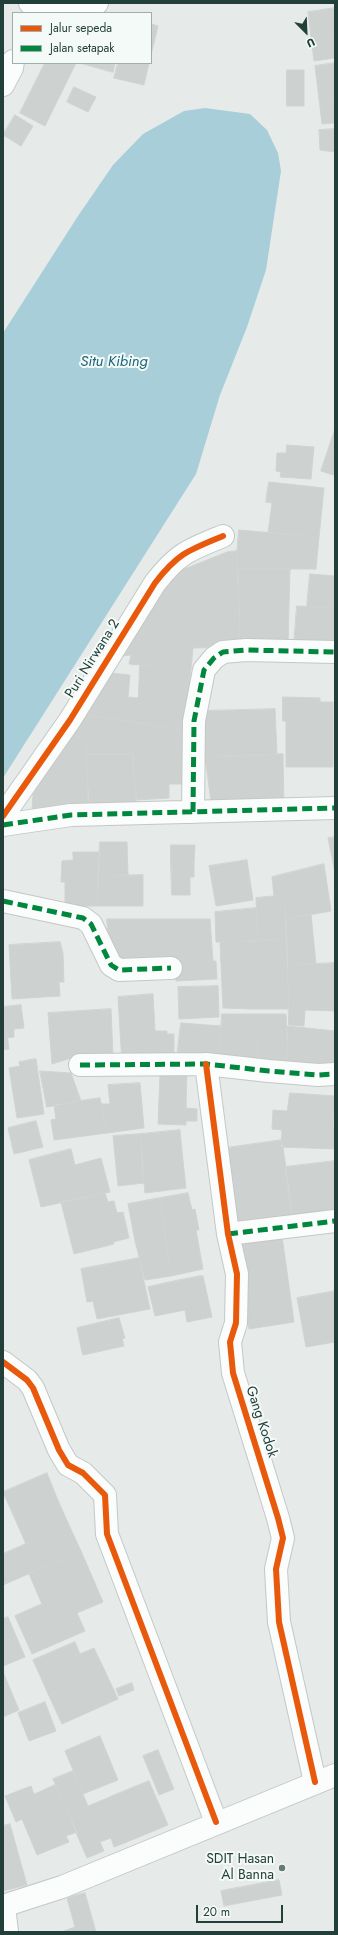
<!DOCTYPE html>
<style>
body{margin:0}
#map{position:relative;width:338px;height:1935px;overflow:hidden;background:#e6ebe9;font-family:Jost,sans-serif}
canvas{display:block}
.frame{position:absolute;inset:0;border:4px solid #233f3a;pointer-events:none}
.legend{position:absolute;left:12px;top:12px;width:140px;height:52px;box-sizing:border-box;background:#f4faf7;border:1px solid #a0afab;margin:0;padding:5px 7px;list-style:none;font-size:12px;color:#233f3a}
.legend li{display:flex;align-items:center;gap:8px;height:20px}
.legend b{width:20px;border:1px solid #a0afab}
.north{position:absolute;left:286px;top:12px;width:40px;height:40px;-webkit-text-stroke:3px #f4faf7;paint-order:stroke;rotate:156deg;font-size:11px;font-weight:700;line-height:16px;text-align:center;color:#233f3a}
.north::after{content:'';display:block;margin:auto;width:14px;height:18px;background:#233f3a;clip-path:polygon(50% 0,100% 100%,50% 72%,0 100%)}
.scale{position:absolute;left:196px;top:1905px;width:87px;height:18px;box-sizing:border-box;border:2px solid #233f3a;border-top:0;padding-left:5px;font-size:12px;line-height:14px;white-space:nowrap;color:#233f3a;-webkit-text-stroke:3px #f4faf7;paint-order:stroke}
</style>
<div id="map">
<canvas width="338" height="1935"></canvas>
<div class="frame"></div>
<ul class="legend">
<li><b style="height:5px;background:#e8590c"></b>Jalur sepeda</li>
<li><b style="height:5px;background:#00873e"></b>Jalan setapak</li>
</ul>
<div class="north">U</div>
<div class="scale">20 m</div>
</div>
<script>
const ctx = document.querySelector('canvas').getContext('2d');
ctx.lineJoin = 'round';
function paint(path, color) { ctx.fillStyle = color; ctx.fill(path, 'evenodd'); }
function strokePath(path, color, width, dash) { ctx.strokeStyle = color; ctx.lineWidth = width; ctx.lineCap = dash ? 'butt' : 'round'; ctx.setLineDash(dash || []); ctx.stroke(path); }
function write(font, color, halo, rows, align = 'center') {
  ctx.font = font + ' Jost,sans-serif'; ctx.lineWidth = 4; ctx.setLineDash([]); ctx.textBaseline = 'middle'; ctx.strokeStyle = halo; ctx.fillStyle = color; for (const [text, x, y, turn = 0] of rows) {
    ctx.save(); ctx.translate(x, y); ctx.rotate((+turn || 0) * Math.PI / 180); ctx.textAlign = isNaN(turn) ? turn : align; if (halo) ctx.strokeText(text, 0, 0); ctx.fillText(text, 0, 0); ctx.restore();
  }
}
paint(new Path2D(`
 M 205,108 L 250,114 L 267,130 L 278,153 L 281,171 L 266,270 L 247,327 L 220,395 L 196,474 L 3,778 L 3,333 L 78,216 L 113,165 L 143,134 L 184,111 Z`), '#a7ced9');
const building = new Path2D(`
 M 335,8 L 335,34 L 311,37 L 308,12 Z
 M 151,24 L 158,26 L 151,55 Z
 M 335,34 L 335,58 L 314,61 L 311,37 Z
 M 45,63 L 76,63 L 45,126 L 20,113 Z
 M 80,63 L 115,63 L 113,72 Z
 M 118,63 L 149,63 L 144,85 L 114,78 Z
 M 335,63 L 335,97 L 319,99 L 315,66 Z
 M 287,70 L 304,70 L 304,106 L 287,106 Z
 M 74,87 L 96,97 L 88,112 L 67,102 Z
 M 335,97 L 335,123 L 322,124 L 319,99 Z
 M 15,115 L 33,126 L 21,146 L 3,135 Z
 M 335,129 L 335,152 L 320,150 L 319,130 Z
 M 335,429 L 335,470 L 333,475 L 321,471 Z
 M 287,445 L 314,447 L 311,479 L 280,477 L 281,472 L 276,471 L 277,453 L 286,453 Z
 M 269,482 L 324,488 L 319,537 L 268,533 L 272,503 L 266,502 Z
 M 239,530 L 319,537 L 316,569 L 238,569 L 237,551 Z
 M 237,551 L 240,647 L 193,648 L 177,572 L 227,552 Z
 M 238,569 L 290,569 L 289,605 L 239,604 Z
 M 177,572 L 193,648 L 191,669 L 129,664 L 131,655 L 121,656 L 159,592 Z
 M 310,574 L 335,576 L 335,608 L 307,606 Z
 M 239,604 L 289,605 L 288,645 L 240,647 Z
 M 297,606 L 335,608 L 335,647 L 294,644 Z
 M 140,665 L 191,669 L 183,730 L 84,715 L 111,673 L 130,675 L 128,697 L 138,698 Z
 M 283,697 L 320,698 L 320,702 L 333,702 L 333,767 L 286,767 L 286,721 L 283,721 Z
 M 275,709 L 277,754 L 205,757 L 204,711 Z
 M 84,715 L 133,722 L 133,754 L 86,754 L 86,743 L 68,739 Z
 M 133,722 L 183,730 L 189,763 L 133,764 Z
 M 68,739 L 86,743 L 88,809 L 32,810 L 33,794 Z
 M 86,754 L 133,754 L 137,811 L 123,803 L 89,803 Z
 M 283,754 L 284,809 L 262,809 L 261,755 Z
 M 261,755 L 262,809 L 240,810 L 239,756 Z
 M 239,756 L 240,810 L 212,809 L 205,757 Z
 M 189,763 L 189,784 L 169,784 L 169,798 L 137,800 L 133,764 Z
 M 335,837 L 335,873 L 328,838 Z
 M 100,842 L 127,842 L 128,875 L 98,876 Z
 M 171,845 L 195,845 L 194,864 L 171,863 Z
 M 73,852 L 100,852 L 97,906 L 65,906 L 65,882 L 61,882 L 62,861 L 73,860 Z
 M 247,860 L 253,900 L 216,906 L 209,866 Z
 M 171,863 L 194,864 L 194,877 L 190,877 L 190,895 L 172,895 Z
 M 324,864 L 331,911 L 286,919 L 285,897 L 274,896 L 272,877 Z
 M 143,875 L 143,906 L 97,906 L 98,876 Z
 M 274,896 L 285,897 L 286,939 L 258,941 L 256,898 Z
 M 256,908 L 258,941 L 216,942 L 215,912 Z
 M 311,914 L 316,964 L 288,965 L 286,919 Z
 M 107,919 L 171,919 L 174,963 L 111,965 Z
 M 171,919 L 210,919 L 213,961 L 174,963 Z
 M 286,939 L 289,1009 L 252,1009 L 251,941 Z
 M 251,941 L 252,1009 L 223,1008 L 220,942 Z
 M 60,942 L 63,953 L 64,982 L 59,982 L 60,996 L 12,999 L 9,945 Z
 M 213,961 L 216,961 L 217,979 L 176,981 L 174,963 Z
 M 335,963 L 335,988 L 288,986 L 288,965 Z
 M 218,986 L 219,1017 L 179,1019 L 178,987 Z
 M 288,986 L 335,988 L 335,1011 L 305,1010 L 304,1026 L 289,1025 Z
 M 153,994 L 155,1031 L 167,1031 L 167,1034 L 174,1034 L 174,1055 L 122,1063 L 118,997 Z
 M 21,1005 L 24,1028 L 14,1029 L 14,1037 L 7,1038 L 3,1007 Z
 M 3,1008 L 9,1049 L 3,1050 Z
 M 111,1009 L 113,1055 L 84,1054 L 52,1064 L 48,1013 Z
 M 222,1014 L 258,1014 L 257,1061 L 219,1057 Z
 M 258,1014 L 286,1014 L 288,1064 L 257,1061 Z
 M 181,1023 L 221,1026 L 219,1057 L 177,1057 Z
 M 287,1026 L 335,1031 L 335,1072 L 288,1064 Z
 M 36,1059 L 44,1114 L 17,1118 L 9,1068 L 20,1066 L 19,1062 Z
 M 172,1070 L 187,1070 L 186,1108 L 197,1109 L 197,1121 L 186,1121 L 186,1125 L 158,1124 L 160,1075 L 172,1076 Z
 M 40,1071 L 71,1073 L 81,1101 L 47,1107 Z
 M 140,1083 L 144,1128 L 107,1133 L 101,1104 L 110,1104 L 108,1085 Z
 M 290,1093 L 335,1096 L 333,1127 L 335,1128 L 335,1149 L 281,1147 L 282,1130 L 272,1129 L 273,1110 L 287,1111 Z
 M 100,1098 L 107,1133 L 54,1140 L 51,1120 L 56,1119 L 54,1105 Z
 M 36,1121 L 43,1147 L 14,1154 L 8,1128 Z
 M 180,1130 L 183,1161 L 142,1165 L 141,1134 Z
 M 141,1134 L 144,1183 L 118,1186 L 113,1136 Z
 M 282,1140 L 288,1182 L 232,1189 L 219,1149 Z
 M 71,1149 L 75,1165 L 101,1158 L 110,1192 L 41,1207 L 29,1160 Z
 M 183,1161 L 186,1188 L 145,1193 L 142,1165 Z
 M 335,1161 L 335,1213 L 292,1217 L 285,1167 Z
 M 288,1182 L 293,1221 L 236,1228 L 232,1189 Z
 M 105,1193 L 108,1202 L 114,1201 L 117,1213 L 123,1212 L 129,1238 L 113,1242 L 114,1244 L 74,1254 L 61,1202 Z
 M 188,1193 L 192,1210 L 195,1209 L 199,1230 L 196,1230 L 203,1269 L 171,1276 L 160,1198 Z
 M 160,1198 L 165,1235 L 135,1241 L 128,1204 Z
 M 165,1235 L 171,1276 L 145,1280 L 135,1241 Z
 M 282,1236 L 294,1322 L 249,1329 L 236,1243 Z
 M 139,1258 L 150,1309 L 97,1319 L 93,1301 L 87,1302 L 81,1269 Z
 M 201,1276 L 205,1301 L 202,1319 L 187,1322 L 180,1280 Z
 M 201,1276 L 203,1276 L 212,1317 L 202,1319 L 205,1301 Z
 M 180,1280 L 185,1310 L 155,1316 L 148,1287 Z
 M 335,1291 L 335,1342 L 306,1347 L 297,1298 Z
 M 119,1318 L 125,1338 L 122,1339 L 123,1342 L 82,1352 L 77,1328 Z
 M 123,1342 L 124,1346 L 83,1355 L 82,1352 Z
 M 47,1473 L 57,1498 L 15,1519 L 3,1492 Z
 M 57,1498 L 69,1525 L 26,1544 L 15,1519 Z
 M 69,1525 L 81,1551 L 3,1585 L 3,1554 Z
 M 81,1551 L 94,1581 L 42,1604 L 29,1574 Z
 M 94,1581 L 103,1602 L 77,1613 L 85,1631 L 32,1654 L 15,1616 Z
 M 8,1617 L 25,1657 L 3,1666 L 3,1619 Z
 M 75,1642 L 80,1654 L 94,1648 L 105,1671 L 49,1696 L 33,1660 Z
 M 105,1671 L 118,1699 L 62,1724 L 49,1696 Z
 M 3,1672 L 19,1710 L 3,1717 Z
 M 132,1683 L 134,1690 L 119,1696 L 116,1689 Z
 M 45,1702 L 56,1731 L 29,1741 L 18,1713 Z
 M 100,1736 L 118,1780 L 83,1794 L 65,1751 Z
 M 158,1750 L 174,1789 L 159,1795 L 143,1756 Z
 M 73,1771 L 88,1806 L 110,1797 L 127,1842 L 114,1847 L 111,1838 L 100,1842 L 104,1851 L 87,1858 L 53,1779 Z
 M 149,1781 L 168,1825 L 127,1842 L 110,1797 Z
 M 55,1785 L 77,1832 L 66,1836 L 69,1842 L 37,1855 L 22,1819 L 16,1822 L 5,1796 L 31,1786 L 34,1794 Z
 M 10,1824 L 27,1885 L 3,1891 L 3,1826 Z
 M 279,1880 L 282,1895 L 224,1906 L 221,1891 Z
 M 85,1893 L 96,1932 L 61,1932 L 75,1927 L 67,1898 Z`);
paint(building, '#cdd2d0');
strokePath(building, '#cfd4d2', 1);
const minor = new Path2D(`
 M 30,3 L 72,9 L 97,3
 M 3,85 L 12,68 L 13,61
 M 193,812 L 194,721 L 204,670 L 214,658 L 223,652 L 246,650 L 335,652
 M 3,816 L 70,720 L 155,583 C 178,553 189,550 223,536
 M 3,825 L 71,815 L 335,808
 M 3,901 L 83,918 L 91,924 L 111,965 L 119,970 L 171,968
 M 206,1064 L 228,1234 L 237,1274 L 236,1323 L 230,1342 L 233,1373 L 278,1518 L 283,1538 L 276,1569 L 279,1622 L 315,1782
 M 80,1065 L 206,1064 L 269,1071 L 318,1075 L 335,1074
 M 228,1234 L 335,1221
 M 3,1362 L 27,1380 L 33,1388 L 59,1450 L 68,1465 L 83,1473 L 105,1495 L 107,1534 L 216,1822
 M 3,1906 L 62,1887 L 335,1775
 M 4,1906 L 7,1932`);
strokePath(minor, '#c3c8c6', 24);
strokePath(minor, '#fbfcfc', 22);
strokePath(new Path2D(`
 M 193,812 L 194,721 L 204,670 L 214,658 L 223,652 L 246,650 L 335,652
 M 3,825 L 71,815 L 335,808
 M 3,901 L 83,918 L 91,924 L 111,965 L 119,970 L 171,968
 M 80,1065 L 206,1064 L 269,1071 L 318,1075 L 335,1074
 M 228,1234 L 335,1221`), '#00873e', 5, [10, 5]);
strokePath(new Path2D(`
 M 3,816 L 70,720 L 155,583 C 178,553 189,550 223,536
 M 206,1064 L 228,1234 L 237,1274 L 236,1323 L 230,1342 L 233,1373 L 278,1518 L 283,1538 L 276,1569 L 279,1622 L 315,1782
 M 3,1362 L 27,1380 L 33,1388 L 59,1450 L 68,1465 L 83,1473 L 105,1495 L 107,1534 L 216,1822`), '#e8590c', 6);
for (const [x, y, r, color] of [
 [282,1868,4,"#677b77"]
]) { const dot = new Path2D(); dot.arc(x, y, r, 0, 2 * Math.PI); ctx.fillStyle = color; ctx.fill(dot); strokePath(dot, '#f4faf7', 1.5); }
write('14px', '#233f3a', '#f4faf7', [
 ["Puri Nirwana 2",93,659,-58],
 ["Gang Kodok",261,1422,72]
]);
write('14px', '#233f3a', '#f4faf7', [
 ["SDIT Hasan",274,1860],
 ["Al Banna",274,1876]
], 'right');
write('italic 15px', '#1c657c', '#f4faf7', [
 ["Situ Kibing",114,362]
]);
</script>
